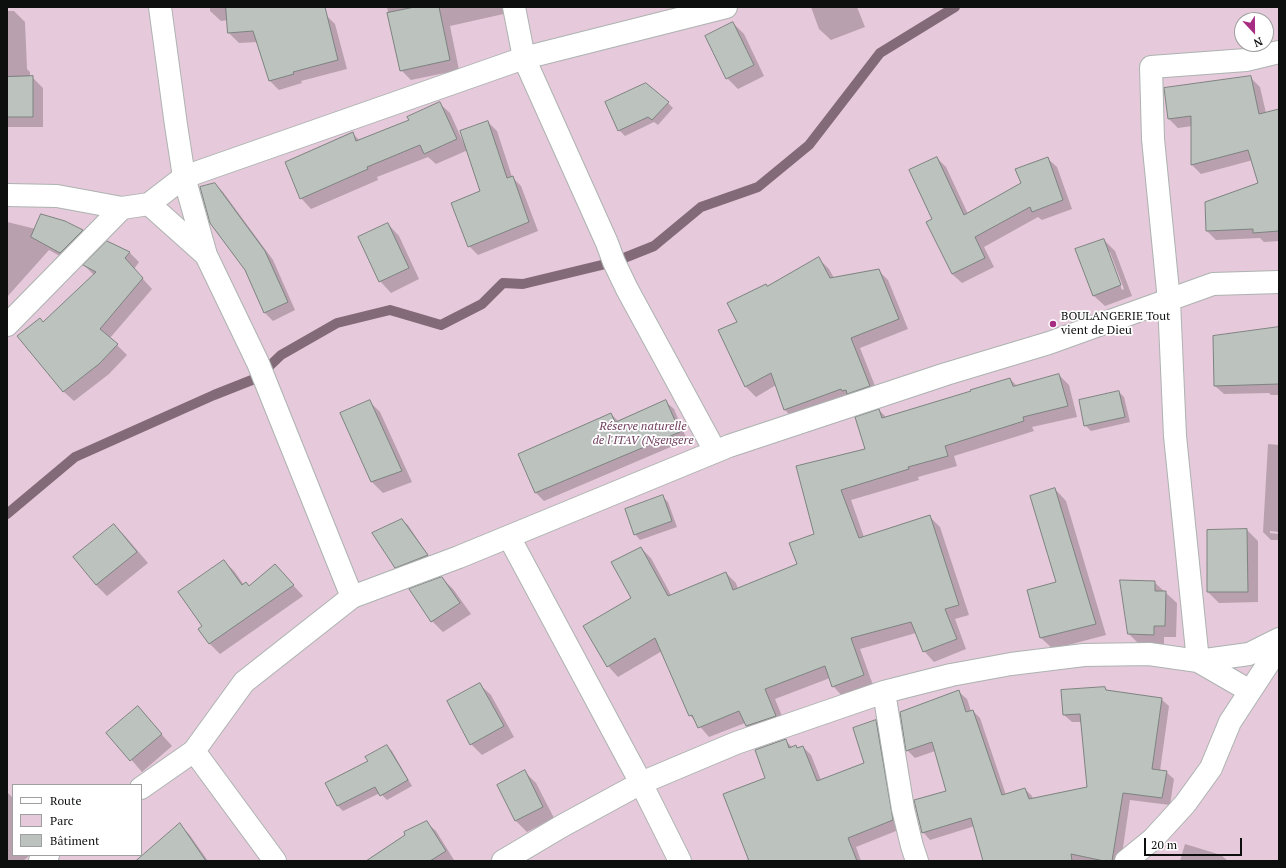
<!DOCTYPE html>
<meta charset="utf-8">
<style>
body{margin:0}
#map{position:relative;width:1286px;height:868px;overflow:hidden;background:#e7eeea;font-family:"PT Serif",serif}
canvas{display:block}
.frame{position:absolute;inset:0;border:8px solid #0d0f0e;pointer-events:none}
.legend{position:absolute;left:12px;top:784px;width:130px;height:72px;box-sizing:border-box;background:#fff;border:1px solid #9e9f9f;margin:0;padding:5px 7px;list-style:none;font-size:12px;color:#0d0f0e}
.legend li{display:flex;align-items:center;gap:8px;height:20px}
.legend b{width:20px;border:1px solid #9e9f9f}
.north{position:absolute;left:1234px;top:12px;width:40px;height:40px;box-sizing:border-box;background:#fff;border:1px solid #9e9f9f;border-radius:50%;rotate:158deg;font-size:11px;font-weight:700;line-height:16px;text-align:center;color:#0d0f0e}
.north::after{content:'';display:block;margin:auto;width:14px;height:18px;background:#a62c81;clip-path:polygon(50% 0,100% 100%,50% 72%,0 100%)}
.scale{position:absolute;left:1144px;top:838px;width:98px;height:18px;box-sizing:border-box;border:2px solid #0d0f0e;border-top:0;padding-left:5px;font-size:12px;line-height:14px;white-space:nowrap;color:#0d0f0e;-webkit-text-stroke:3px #fff;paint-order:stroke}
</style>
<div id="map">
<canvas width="1286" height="868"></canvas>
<div class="frame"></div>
<ul class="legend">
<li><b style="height:5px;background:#fff"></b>Route</li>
<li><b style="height:11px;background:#e6c9da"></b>Parc</li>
<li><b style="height:11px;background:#bcc3bf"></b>Bâtiment</li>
</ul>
<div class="north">N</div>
<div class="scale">20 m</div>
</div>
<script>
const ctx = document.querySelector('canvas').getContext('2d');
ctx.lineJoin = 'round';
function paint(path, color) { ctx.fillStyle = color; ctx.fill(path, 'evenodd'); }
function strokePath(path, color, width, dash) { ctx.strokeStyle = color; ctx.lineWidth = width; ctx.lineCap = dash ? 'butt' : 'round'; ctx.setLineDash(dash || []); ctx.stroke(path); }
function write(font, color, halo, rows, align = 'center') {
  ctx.font = font + ' "PT Serif",serif'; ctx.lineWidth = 3.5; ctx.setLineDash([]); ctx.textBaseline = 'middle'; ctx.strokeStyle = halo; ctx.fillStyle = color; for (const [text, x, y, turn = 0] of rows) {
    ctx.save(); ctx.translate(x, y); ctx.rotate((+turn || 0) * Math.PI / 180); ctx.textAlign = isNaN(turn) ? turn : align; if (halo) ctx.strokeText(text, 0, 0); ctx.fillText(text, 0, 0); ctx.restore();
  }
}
paint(new Path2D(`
 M 7,7 L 1279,7 L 1279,861 L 7,861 ZM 1242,20 L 1266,20 L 1266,44 L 1242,44 ZM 13,785 L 141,785 L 141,855 L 13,855 Z`), '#e6c9da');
paint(new Path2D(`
 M 210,7 L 262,7 L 326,15 L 335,24 L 347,69 L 301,81 L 302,83 L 279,90 L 270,81 L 257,42 L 239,43 L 229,33 L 228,20 L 221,21 L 210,11 Z
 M 387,7 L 507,7 L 508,13 L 450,26 L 459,70 L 411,80 L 401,70 Z
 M 811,7 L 857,7 L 865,27 L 831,40 L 819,29 Z
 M 7,11 L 14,11 L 25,22 L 27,69 L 30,72 L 30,77 L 32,77 L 43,88 L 43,127 L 7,127 Z
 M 733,23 L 744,34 L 764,76 L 738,89 L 727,78 Z
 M 1250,77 L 1260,87 L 1266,113 L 1279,110 L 1279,241 L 1264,242 L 1260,238 L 1216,240 L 1207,231 L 1260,183 L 1253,160 L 1201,174 L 1192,165 L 1192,126 L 1178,128 L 1169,119 Z
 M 439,103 L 450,113 L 464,144 L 488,122 L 497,131 L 512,177 L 521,186 L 538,231 L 478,255 L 469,246 L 482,192 L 468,150 L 436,164 L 428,157 L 377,177 L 378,180 L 311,209 L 301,198 L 352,133 L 360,141 L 410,121 Z
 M 668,103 L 673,108 L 658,125 L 654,122 L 625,136 L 619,130 Z
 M 937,158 L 946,167 L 968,214 L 1022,184 L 1047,158 L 1057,167 L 1072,209 L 1042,220 L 1038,217 L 984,247 L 994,267 L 962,283 L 952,274 L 927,222 L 933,219 Z
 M 215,184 L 223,192 L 273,260 L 295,310 L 273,321 L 265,313 L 246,270 Z
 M 7,222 L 36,229 L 66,223 L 83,231 L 91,239 L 69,261 L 49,250 L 7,297 Z
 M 388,224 L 399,236 L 419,279 L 391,293 L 380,281 Z
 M 1104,240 L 1115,251 L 1132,296 L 1105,306 L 1093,295 ZM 1108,252 L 1110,252 L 1124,289 L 1122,290 Z
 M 129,252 L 139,262 L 134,269 L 152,289 L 110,338 L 127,355 L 109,374 L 74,401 L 64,392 L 19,336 L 44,323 L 94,275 L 84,265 Z
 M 819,259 L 829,269 L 834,278 L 878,270 L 888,280 L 908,329 L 860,348 L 879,396 L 795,420 L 785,410 L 776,385 L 756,397 L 746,387 L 720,331 L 738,322 L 768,287 Z
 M 1279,329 L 1279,395 L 1271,395 L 1269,393 L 1224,394 L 1215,386 Z
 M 1059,375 L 1069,385 L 1077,417 L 1032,427 L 1034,431 L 954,456 L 957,466 L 918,477 L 919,480 L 851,500 L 864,537 L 930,517 L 940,527 L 969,615 L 955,619 L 966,649 L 934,662 L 924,651 L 916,633 L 860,649 L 873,685 L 843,697 L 833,686 L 830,678 L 775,699 L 786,726 L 757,736 L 746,726 L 745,723 L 709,737 L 690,715 L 662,651 L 618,677 L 608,666 L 632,598 L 641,548 L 651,558 L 671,595 L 726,573 L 736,583 L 738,589 L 798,565 L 815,535 L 798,467 L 866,449 L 879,410 L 886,417 L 972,392 L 1010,379 L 1017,386 Z
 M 1119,392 L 1124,397 L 1130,422 L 1091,431 L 1085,425 Z
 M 369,401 L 380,412 L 412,482 L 383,493 L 372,482 Z
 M 666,402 L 674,409 L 687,440 L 544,501 L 536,493 L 519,454 L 611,414 L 619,422 Z
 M 1268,444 L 1279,445 L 1279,532 L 1270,531 L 1270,533 L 1279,534 L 1279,540 L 1271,540 L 1263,532 Z
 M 1055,489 L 1066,501 L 1106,635 L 1053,649 L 1041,638 L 1029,590 L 1057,583 Z
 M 662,496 L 668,502 L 677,527 L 640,540 L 635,534 Z
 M 402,520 L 408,525 L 432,561 L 401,573 L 396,567 Z
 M 114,525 L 125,536 L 148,563 L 107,596 L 96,585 Z
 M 1247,530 L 1258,541 L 1258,602 L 1219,603 L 1208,592 Z
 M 224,561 L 234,571 L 244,585 L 249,587 L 275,565 L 303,596 L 220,654 L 210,644 L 199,629 L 203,626 Z
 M 442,578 L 453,589 L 471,614 L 443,632 L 432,621 L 411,589 Z
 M 1154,582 L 1177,603 L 1176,637 L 1164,637 L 1164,646 L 1140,645 L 1129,634 Z
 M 479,684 L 491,695 L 514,737 L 482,755 L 471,744 Z
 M 1105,688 L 1109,692 L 1161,699 L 1169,706 L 1160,771 L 1166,772 L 1174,779 L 1170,805 L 1130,800 L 1121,861 L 1010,861 L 975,826 L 930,840 L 923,832 L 947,792 L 935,751 L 915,758 L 907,750 L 959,692 L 967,699 L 971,711 L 973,711 L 980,718 L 1006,795 L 1025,789 L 1032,796 L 1033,799 L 1088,788 L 1082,722 L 1072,722 L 1064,715 Z
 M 138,708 L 172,746 L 142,772 L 108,733 Z
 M 876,721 L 884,730 L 901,829 L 856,847 L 861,861 L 744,861 L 749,859 L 767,778 L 785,740 L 793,748 L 796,746 L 798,748 L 803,747 L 811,755 L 821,780 L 865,764 Z
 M 387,746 L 392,751 L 412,786 L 387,800 L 380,793 L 343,811 L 338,806 L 327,783 L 369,762 Z
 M 525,772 L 536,783 L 554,818 L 527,832 L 516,821 L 498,785 Z
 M 7,792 L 13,798 L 13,855 L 30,855 L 23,861 L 7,861 Z
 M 426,822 L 436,831 L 454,860 L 452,861 L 373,861 L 407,835 Z
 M 180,825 L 189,834 L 208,861 L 144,861 Z
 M 1185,844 L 1221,855 L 1228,861 L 1180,861 Z`), '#0003');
strokePath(new Path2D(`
 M 7,514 L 75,457 L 214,395 L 257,378 L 281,355 L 337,323 L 390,310 L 441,325 L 482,304 L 503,283 L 523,284 L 614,262 L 654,246 L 701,207 L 758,187 L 809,145 L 880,53 L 955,7`), '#836a78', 10);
const building = new Path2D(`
 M 226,7 L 325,7 L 338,60 L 293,72 L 294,74 L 269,81 L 253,31 L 228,33 Z
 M 415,7 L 439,7 L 450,60 L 400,71 L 387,13 Z
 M 733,22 L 754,65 L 726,79 L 705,36 Z
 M 33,76 L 33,117 L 7,117 L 7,77 Z
 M 1251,76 L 1259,114 L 1279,109 L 1279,231 L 1253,233 L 1253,229 L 1206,231 L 1205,202 L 1258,183 L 1248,150 L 1191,165 L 1191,116 L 1168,119 L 1164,88 Z
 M 646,83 L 669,102 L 652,120 L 648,117 L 618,131 L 605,102 Z
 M 440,102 L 457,139 L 424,154 L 420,145 L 367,167 L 368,169 L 300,199 L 285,162 L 353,132 L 356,141 L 409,120 L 407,117 Z
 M 488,121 L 507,178 L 513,176 L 529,222 L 468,247 L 451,203 L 480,191 L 460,131 Z
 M 937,157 L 964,215 L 1021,183 L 1015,169 L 1048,157 L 1063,200 L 1032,212 L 1030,207 L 975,237 L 985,258 L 952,274 L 926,222 L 932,219 L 909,170 Z
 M 215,183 L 265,251 L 288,302 L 264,313 L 245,270 L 210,223 L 200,187 Z
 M 41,214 L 65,221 L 83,230 L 60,253 L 31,237 Z
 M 388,223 L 409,268 L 379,282 L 358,237 Z
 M 1104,239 L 1121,285 L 1093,296 L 1075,249 Z
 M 107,241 L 130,252 L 125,258 L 143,278 L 100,329 L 118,344 L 99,364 L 63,392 L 17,336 L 40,318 L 43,322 L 96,272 L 83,265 Z
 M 819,257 L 830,278 L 879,269 L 899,319 L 851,338 L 870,386 L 847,394 L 846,390 L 842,391 L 841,389 L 784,410 L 771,373 L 745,387 L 718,330 L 737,322 L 727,303 L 766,284 L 767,286 Z
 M 1279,327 L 1279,384 L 1214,386 L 1213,336 Z
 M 1059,374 L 1068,406 L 1023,417 L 1024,421 L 945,446 L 948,456 L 908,467 L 909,469 L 841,490 L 859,538 L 930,515 L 959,605 L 945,609 L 957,639 L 923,652 L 911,622 L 851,638 L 864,675 L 832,687 L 825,666 L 765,689 L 776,716 L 746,726 L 739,711 L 698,728 L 692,715 L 689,716 L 655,638 L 607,667 L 583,626 L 631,598 L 611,562 L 641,547 L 668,596 L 726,572 L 733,590 L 797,564 L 789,543 L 814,534 L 796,466 L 865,449 L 855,417 L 879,409 L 882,418 L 971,391 L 970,390 L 1010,378 L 1013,386 Z
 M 1119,391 L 1125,417 L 1084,426 L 1079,400 Z
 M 370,400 L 402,471 L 371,482 L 340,413 Z
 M 666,400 L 680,432 L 535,493 L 518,454 L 611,413 L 615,422 Z
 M 1055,488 L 1096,624 L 1040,638 L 1027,590 L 1056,582 L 1030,496 Z
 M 663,495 L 672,521 L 634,535 L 625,509 Z
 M 402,519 L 428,555 L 395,568 L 372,533 Z
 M 114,524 L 137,552 L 96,585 L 73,557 Z
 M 1247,529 L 1248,592 L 1207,592 L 1207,530 Z
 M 224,560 L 242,585 L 246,582 L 249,586 L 275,564 L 294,585 L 209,644 L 198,629 L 202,626 L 178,592 Z
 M 442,577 L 460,603 L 431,622 L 409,589 Z
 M 1120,580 L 1155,581 L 1155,591 L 1166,591 L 1165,626 L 1154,626 L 1154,635 L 1128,634 Z
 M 480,683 L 504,726 L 470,745 L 447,701 Z
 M 1105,687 L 1106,690 L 1162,698 L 1152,769 L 1167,771 L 1162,798 L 1123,793 L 1112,861 L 1104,861 L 1071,854 L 1072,861 L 983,861 L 971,818 L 922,833 L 914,800 L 946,791 L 932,742 L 906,751 L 900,712 L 959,690 L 966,712 L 973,710 L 1002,795 L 1025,788 L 1029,799 L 1087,787 L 1080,714 L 1063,715 L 1061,690 Z
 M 138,706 L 162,734 L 130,761 L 106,733 Z
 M 876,720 L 893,820 L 848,838 L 857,861 L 749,861 L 723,794 L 765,778 L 755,750 L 786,739 L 789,748 L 796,745 L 797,748 L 803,746 L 817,781 L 864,763 L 853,728 Z
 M 387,745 L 408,780 L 380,796 L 375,787 L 337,806 L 325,783 L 368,761 L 365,757 Z
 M 525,770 L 543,807 L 515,821 L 497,785 Z
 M 427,821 L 446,851 L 430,861 L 366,861 L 405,835 L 404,832 Z
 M 180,823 L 206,861 L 136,861 Z`);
paint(building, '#bcc3bf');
strokePath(building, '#7d8480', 1);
const minor = new Path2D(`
 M 514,7 L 524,58 L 607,243 L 614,262 L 627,289 L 715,451
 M 184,177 L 524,58 L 726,7
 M 7,325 L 122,208
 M 509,537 L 641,783 L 680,861
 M 1250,691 L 1198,661 L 1175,436 L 1169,301 L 1153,139 L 1151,67 L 1246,60 L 1279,52
 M 884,692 L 903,809 L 912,846 L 917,861
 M 194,751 L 275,861
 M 141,788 L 194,751 L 244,682 L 352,597
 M 40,861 L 48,855
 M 503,861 L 562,826 L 641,783 L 736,743 L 884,692 L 951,675 L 1011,664 L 1084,655 L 1149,654 L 1198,661 L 1249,654 L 1279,639
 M 1126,861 L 1153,839 L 1185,804 L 1211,768 L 1230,722 L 1279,647`);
const tertiary = new Path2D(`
 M 184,177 L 206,255
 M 7,195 L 57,196 L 122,208 L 149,204 L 184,177 L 176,125 L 160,7
 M 149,204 L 206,255 L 258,363 L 352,597 L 459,557 L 729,446 L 946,374 L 1049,343 L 1213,284 L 1279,282`);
strokePath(minor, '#acb3b0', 24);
strokePath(tertiary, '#acb3b0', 24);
strokePath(minor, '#fff', 22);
strokePath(tertiary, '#fff', 22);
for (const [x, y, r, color] of [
 [1053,324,4,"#a62c81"]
]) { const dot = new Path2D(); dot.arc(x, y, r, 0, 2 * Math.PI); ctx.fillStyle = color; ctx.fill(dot); strokePath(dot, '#fff', 1.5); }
write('12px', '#0d0f0e', '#fff', [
 ["BOULANGERIE Tout",1061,317],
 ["vient de Dieu",1061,331]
], 'left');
write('italic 12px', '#724060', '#fff', [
 ["Réserve naturelle",643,427],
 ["de l'ITAV (Ngengere",643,441]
]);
</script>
